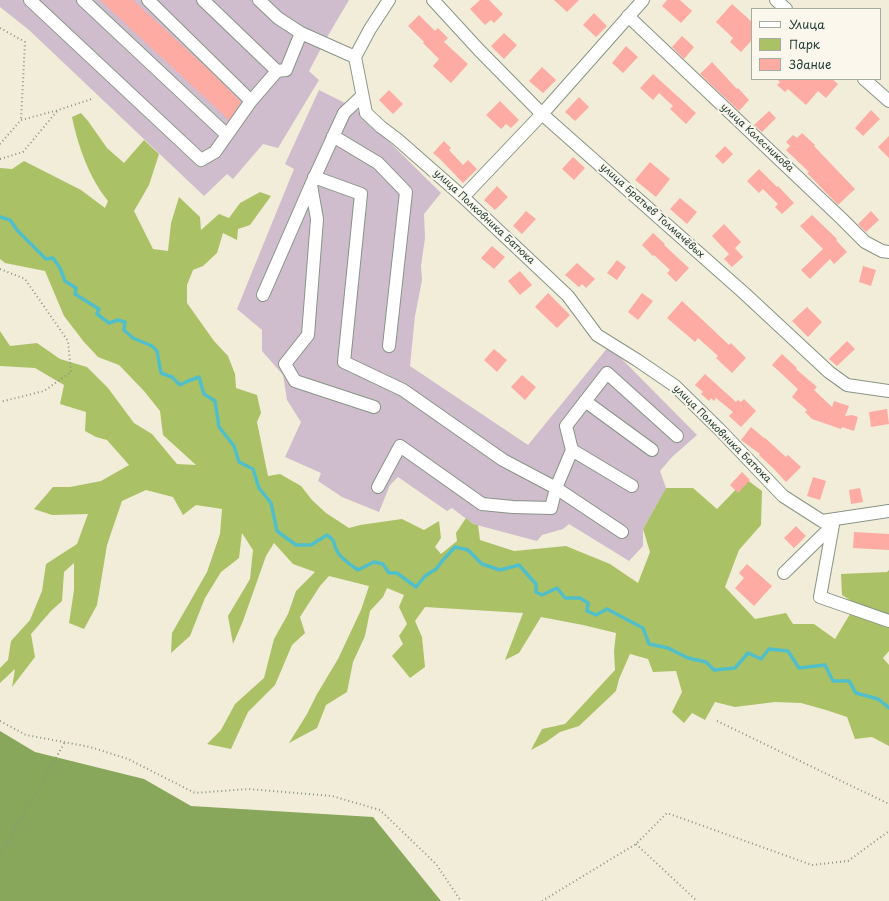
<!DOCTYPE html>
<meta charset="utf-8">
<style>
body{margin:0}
#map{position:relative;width:889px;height:901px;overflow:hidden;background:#f2edd8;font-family:"Playpen Sans",sans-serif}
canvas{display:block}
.legend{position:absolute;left:751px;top:8px;width:130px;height:72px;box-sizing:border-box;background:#fbf7ec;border:1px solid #a3ada2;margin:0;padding:5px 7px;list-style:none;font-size:12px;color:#1f3d34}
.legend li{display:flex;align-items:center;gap:8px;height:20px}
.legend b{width:20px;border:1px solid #a3ada2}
</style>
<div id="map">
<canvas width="889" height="901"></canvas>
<ul class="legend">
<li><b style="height:5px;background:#fff"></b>Улица</li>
<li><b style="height:11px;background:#abc166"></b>Парк</li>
<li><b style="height:11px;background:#fdaba3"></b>Здание</li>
</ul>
</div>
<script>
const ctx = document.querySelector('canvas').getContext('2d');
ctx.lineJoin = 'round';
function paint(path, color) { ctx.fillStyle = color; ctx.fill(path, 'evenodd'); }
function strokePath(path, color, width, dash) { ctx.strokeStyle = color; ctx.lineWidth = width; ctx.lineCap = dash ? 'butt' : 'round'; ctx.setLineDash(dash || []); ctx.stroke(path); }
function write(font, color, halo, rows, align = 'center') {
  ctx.font = font + ' "Playpen Sans",sans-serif'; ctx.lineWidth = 4; ctx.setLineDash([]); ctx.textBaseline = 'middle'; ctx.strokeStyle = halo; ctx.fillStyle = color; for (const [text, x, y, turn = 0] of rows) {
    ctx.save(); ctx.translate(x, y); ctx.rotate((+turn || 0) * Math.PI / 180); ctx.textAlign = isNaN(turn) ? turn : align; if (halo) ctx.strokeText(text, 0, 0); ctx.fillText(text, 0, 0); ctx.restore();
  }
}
paint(new Path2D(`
 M 0,0 L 349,0 L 326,39 L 309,71 L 319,80 L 278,148 L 263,144 L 233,179 L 227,174 L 204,196 L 29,30 L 0,7 Z
 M 319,90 L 355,108 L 441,193 L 424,214 L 425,238 L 421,266 L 422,280 L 415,316 L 410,366 L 528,445 L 609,346 L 697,435 L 672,457 L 660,471 L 666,488 L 643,529 L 643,546 L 629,561 L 569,524 L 563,529 L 542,535 L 537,541 L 473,524 L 452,508 L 447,511 L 398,477 L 390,485 L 379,512 L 342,497 L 318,481 L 321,473 L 285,457 L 301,422 L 287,400 L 283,375 L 262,351 L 262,330 L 237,309 L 294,169 L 285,164 Z`), '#cfbdce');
paint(new Path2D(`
 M 81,113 L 88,121 L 107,148 L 124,163 L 144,140 L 159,154 L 149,185 L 134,211 L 153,249 L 168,251 L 171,223 L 179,197 L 200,217 L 201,230 L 219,214 L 229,218 L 240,203 L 260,192 L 271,196 L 250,225 L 238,229 L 237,240 L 223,233 L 217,253 L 203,266 L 193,270 L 187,285 L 187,303 L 214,341 L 228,356 L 235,374 L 236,388 L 257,395 L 261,413 L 257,422 L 268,476 L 280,474 L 301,486 L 312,500 L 326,513 L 349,528 L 360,525 L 402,519 L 424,530 L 439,521 L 441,538 L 435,547 L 441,554 L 457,541 L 456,533 L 466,518 L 473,524 L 478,525 L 480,540 L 514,551 L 566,546 L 610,564 L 638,583 L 650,552 L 643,529 L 666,488 L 693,488 L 717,509 L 746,479 L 762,491 L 761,525 L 739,550 L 725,587 L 755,619 L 786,613 L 793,624 L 814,624 L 835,639 L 856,604 L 842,595 L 841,574 L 887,572 L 889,570 L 889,651 L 883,658 L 889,665 L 889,746 L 872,737 L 855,739 L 847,717 L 826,710 L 801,703 L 775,702 L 735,707 L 715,702 L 705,720 L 692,713 L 684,723 L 672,712 L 682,692 L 676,671 L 653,672 L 648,659 L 630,654 L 619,679 L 616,691 L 579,726 L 560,732 L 546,742 L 531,750 L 542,729 L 565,724 L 615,670 L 614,651 L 616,633 L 583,625 L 541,617 L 519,653 L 505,660 L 523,613 L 425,607 L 415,621 L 422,637 L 425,667 L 410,678 L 392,656 L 403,644 L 399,636 L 407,624 L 399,607 L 404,595 L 387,588 L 383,597 L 370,611 L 365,636 L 353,662 L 347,692 L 326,705 L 317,728 L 289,743 L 307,714 L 317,694 L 338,659 L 361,610 L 369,586 L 329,576 L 320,586 L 300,617 L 305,633 L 292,645 L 275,685 L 248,712 L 231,749 L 207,744 L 221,730 L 235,704 L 264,678 L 274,639 L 288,614 L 296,591 L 315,572 L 293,564 L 274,543 L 266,556 L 243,621 L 233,644 L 228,616 L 250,579 L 253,550 L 242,533 L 239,558 L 221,572 L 205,598 L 190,636 L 171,653 L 172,633 L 207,572 L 220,534 L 222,509 L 196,505 L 183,515 L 173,497 L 146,490 L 122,501 L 107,545 L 97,605 L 84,629 L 69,623 L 74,590 L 74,563 L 64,572 L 62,601 L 51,611 L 31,634 L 35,657 L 12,687 L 15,669 L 0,683 L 0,668 L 8,660 L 11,641 L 30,620 L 42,591 L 46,564 L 77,544 L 88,514 L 52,515 L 34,509 L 53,487 L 70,487 L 101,481 L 129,465 L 107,440 L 96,437 L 85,431 L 86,412 L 60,404 L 64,385 L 35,368 L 0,366 L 0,331 L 10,346 L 37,343 L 60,359 L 87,367 L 108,388 L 134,423 L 152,434 L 177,464 L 196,465 L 163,435 L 160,411 L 144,391 L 119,365 L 98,357 L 84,342 L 64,316 L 45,271 L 5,263 L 0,259 L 0,168 L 12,169 L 24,161 L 81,190 L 105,208 L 108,201 C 89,178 78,146 72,117 Z`), '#abc166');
paint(new Path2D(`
 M 0,731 L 35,752 L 144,779 L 191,806 L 373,817 L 441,901 L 0,901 Z`), '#88a75b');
strokePath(new Path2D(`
 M 0,217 L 10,220 L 17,230 L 46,259 L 53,258 L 60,268 L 65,281 L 76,288 L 75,294 L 99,309 L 97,314 L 109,323 L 118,320 L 125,322 L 124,330 L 133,338 L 152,346 L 157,351 L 161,373 L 172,377 L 180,385 L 188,381 L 199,377 L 204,394 L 215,401 L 219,427 L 234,446 L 239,462 L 253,469 L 259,488 L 271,503 L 277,531 L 296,545 L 311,545 L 327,535 C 337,542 332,542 337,551 C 341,559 351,565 358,570 L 374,562 L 383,564 L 389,573 L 397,573 L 416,587 L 425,576 L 436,569 L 443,560 L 455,547 L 468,550 L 482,564 L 500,570 L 519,565 L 536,584 L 536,592 L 542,595 L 557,588 L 565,598 L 580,598 L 588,603 L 587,611 L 596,615 L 607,609 L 643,628 L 649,644 L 668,648 L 688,658 L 706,662 L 714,670 L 735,668 L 748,653 L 761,659 L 769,649 L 788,651 L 799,668 L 825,665 L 833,681 L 849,681 L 856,693 L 878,699 L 889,708`), '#51bfc9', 3.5);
paint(new Path2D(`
 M 100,0 L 133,0 L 211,72 L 241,102 L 229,120 Z
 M 480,0 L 489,0 L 503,14 L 494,23 L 491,20 L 485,25 L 470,9 Z
 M 554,0 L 579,0 L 567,12 Z
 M 667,0 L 680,0 L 692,11 L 681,23 L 662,6 Z
 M 732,4 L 752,22 L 752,40 L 741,52 L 730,42 L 733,38 L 716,22 Z
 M 594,13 L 607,26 L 596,37 L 583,25 Z
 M 419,15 L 435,31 L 438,28 L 448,38 L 444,42 L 468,64 L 451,83 L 433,66 L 439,59 L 423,43 L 424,42 L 408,26 Z
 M 504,33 L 517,45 L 504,59 L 491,46 Z
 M 682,36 L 694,47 L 684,59 L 672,47 Z
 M 626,46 L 638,57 L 623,73 L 612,63 Z
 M 712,62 L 737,89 L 738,88 L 749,100 L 739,111 L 700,74 Z
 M 542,67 L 556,80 L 543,93 L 529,81 Z
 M 653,74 L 696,113 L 686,124 L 670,109 L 673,106 L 659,93 L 653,100 L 640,88 Z
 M 777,79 L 832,79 L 838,84 L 826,98 L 818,91 L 806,105 L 788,89 L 785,92 L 777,85 L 780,82 Z
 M 389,90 L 403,104 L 393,114 L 379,100 Z
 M 579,97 L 589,107 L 575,121 L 565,112 Z
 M 500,101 L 519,120 L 511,128 L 506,124 L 501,129 L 486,115 Z
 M 871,110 L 880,119 L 863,136 L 855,128 Z
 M 769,111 L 776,118 L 762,132 L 754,125 Z
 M 802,133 L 815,145 L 814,146 L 855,189 L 838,205 L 807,173 L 809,172 L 786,150 L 790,146 L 786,142 L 793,135 L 797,138 Z
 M 889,136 L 889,158 L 878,147 Z
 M 444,141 L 451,148 L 449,150 L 463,165 L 468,160 L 477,169 L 463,183 L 440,159 L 433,153 Z
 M 725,146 L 733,154 L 723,164 L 715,156 Z
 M 573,157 L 585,168 L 574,180 L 562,169 Z
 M 650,162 L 670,179 L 656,197 L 635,180 Z
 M 759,169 L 777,187 L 778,186 L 794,203 L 782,214 L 775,207 L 778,204 L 763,189 L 759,193 L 747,181 Z
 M 497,186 L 508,197 L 495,210 L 484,200 Z
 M 680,198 L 697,212 L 687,224 L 670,209 Z
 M 526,211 L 536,219 L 522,234 L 513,226 Z
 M 871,211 L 879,220 L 866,232 L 858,224 Z
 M 812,215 L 837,239 L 836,240 L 847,252 L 834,264 L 830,259 L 810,279 L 801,270 L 823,249 L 800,226 Z
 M 724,224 L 741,242 L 735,248 L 743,257 L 732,267 L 724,259 L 729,254 L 712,236 Z
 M 653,233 L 665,244 L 664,245 L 689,268 L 676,282 L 667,273 L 670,270 L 654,255 L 653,256 L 642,245 Z
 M 492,246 L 505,257 L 494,269 L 481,258 Z
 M 617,260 L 626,267 L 617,280 L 607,273 Z
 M 577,263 L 595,279 L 586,288 L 582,284 L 579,287 L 565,275 Z
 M 863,266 L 876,270 L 871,286 L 859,282 Z
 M 520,271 L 532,285 L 520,295 L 508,281 Z
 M 548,293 L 570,315 L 557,328 L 535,307 Z
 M 642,293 L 653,301 L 638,320 L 628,312 Z
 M 682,301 L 709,326 L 729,345 L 731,343 L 746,358 L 732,373 L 716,358 L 718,356 L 698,338 L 695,342 L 667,318 Z
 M 807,307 L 822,322 L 808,337 L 792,321 Z
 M 847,341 L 855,349 L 837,366 L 829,359 Z
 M 494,349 L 507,360 L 497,372 L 484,360 Z
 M 782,354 L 797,368 L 796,369 L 817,387 L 814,390 L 832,407 L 834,401 L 849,406 L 845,416 L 852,415 L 858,417 L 854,431 L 842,427 L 841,429 L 812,419 L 805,412 L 807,410 L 792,397 L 798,389 L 772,365 Z
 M 705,374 L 736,402 L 738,400 L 741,402 L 744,399 L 756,411 L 741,427 L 729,416 L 733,412 L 716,398 L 714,401 L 711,398 L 709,401 L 701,394 L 703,392 L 695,385 Z
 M 522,375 L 536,387 L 525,400 L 511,387 Z
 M 887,409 L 889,424 L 871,427 L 869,412 Z
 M 751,427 L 764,438 L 765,438 L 786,457 L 788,455 L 801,467 L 786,482 L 774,469 L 759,455 L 760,454 L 741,440 Z
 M 742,472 L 750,480 L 738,493 L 730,485 Z
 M 813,477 L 826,481 L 820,500 L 807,496 Z
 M 860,488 L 863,502 L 851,504 L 849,490 Z
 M 796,526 L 806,536 L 794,548 L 784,538 Z
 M 854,532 L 889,534 L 889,550 L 853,548 Z
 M 747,564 L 772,586 L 754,606 L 735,588 L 744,578 L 739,573 Z`), '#fdaba3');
const minor = new Path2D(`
 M 30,0 L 201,160 L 215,152 L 251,101
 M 83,0 L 227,135
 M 148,0 L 251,101 L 277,71 L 286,70 L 301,33
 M 203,0 L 277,71
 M 259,0 L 278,18 L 301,33 L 355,57
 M 389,0 L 370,29 L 355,57 L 366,113 L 381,127 L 397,139 L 463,197 L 568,296 L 597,335 L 637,360 L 675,386 L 719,429 L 783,496 L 822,521 L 889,511
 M 433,0 L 479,50 L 542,114 L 744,293 L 829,372 L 847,385 L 889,391
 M 776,0 L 786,9
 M 628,16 L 842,219 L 865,242 L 882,251 L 889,252
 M 864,79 L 889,101
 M 333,136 L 378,163 L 406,192 L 389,346
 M 314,177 L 361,194 L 344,362 L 403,390 L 503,460 L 556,488 L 551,508 L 513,507 L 482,504 L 400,446 L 378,487
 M 311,185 L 317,219 L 308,335 L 285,364 L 295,381 L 374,407
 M 463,197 L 542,114 L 643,0
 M 263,295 L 311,185 L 344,113 L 362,96
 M 585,401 L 652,450
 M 572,450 L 632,486
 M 822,521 L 833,525 L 820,597 L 889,621
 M 622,532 L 556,488 L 572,450 L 566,426 L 607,373 L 677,436
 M 784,573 L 833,525`);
strokePath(minor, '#889586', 14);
strokePath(new Path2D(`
 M 0,28 L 25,42 L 21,120
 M 0,144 L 21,120 L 55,111 L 92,99
 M 0,159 L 23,152 L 58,110
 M 0,269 L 25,279 L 68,341 L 71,372 L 44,391 L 0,402
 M 0,721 L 26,735 L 90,747 L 128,759 L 195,793 L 248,789 L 332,796 L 380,810 L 436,864 L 461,901
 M 717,721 L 889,804
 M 636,844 L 697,901
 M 0,855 L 65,742
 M 542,901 L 636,844 L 667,813 L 812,865 L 848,861 L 889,831`), '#889586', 2, [1, 3]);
strokePath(minor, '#fff', 12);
write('10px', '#1f3d34', '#fbf7ec', [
 ["улица Колесникова",757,138,43],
 ["улица Братьев Толмачёвых",652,211,42],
 ["улица Полковника Батюка",484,217,43],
 ["улица Полковника Батюка",722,434,45]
]);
</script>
